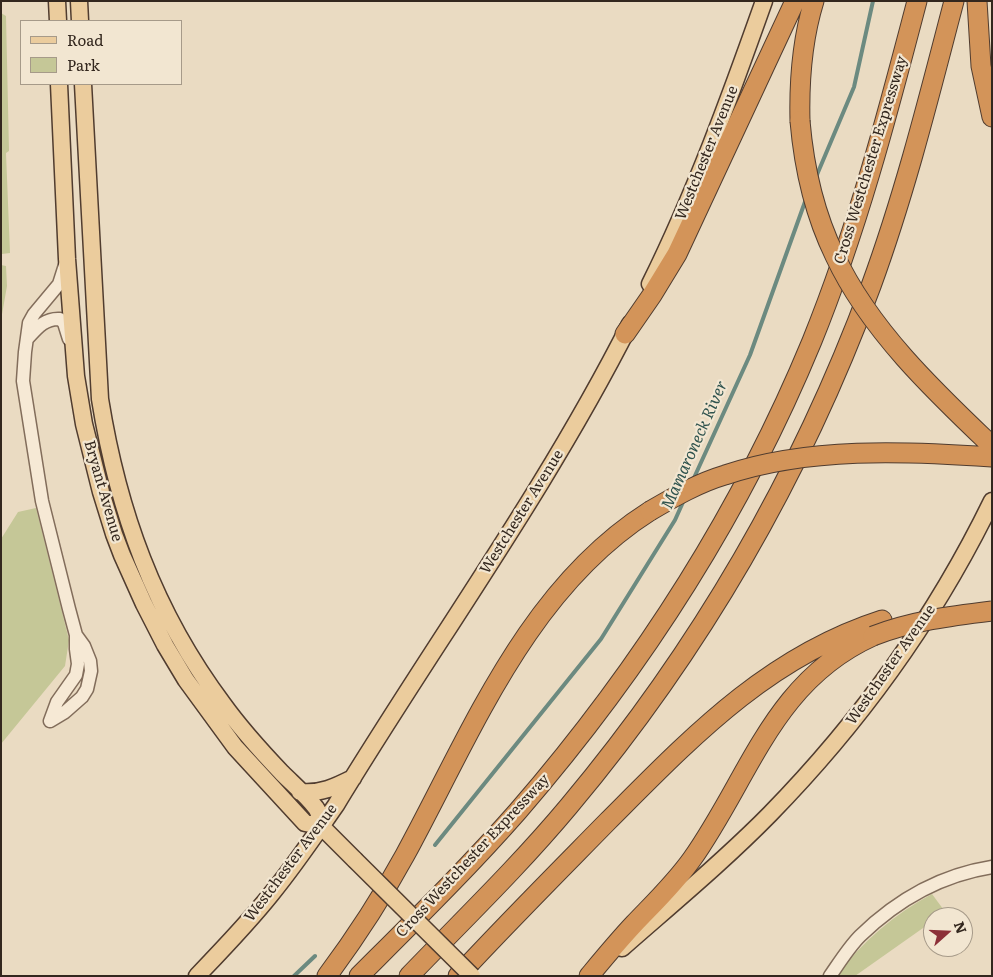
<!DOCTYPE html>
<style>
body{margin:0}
#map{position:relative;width:993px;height:977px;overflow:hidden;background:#eadbc2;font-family:Literata,serif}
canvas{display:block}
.frame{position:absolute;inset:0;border:2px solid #33271e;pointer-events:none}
.legend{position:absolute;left:20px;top:20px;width:162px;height:65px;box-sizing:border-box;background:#f2e6d1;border:1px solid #a69a89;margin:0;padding:6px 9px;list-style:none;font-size:15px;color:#33271e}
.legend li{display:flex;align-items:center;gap:10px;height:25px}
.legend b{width:25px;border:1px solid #a69a89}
.north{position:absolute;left:923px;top:907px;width:50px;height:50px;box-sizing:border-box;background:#f2e6d1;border:1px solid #a69a89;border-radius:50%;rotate:70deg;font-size:14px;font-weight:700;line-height:20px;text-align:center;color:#33271e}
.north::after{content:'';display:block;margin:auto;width:18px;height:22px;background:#8c3038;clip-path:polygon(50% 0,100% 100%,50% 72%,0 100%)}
</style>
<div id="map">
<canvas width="993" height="977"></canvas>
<div class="frame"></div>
<ul class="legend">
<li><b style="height:6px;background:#ebcc9d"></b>Road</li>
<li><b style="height:14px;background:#c5c797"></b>Park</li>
</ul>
<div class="north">N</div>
</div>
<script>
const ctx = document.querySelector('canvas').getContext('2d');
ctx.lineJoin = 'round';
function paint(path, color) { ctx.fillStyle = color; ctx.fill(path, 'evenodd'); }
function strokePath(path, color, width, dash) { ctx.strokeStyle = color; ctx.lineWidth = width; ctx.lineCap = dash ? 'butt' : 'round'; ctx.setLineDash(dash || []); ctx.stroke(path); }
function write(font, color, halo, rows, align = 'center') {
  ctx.font = font + ' Literata,serif'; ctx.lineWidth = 4.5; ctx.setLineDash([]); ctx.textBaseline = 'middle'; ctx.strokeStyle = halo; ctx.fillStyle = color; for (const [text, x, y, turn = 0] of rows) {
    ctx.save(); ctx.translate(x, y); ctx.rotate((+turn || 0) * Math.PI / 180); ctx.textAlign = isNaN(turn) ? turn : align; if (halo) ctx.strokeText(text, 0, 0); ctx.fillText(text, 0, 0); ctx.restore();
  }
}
paint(new Path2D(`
 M 1,13 L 6,16 L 9,151 L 6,153 L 10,253 L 2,254 Z
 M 1,265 L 6,266 L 7,286 L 1,320 Z
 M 36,508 L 69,640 L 65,666 L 1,744 L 1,539 L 18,512 Z
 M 932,894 L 946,913 L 939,917 L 933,917 L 933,921 L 855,976 L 837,976 C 862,941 895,914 932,894 Z`), '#c5c797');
strokePath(new Path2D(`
 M 816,177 L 854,87 L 873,1
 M 693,480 L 750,355 L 806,199
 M 435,845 L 601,639 L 675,520 L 684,500
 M 294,976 L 315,956`), '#6c8a80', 4);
const minor = new Path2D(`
 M 28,338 C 37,328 45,318 60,319 L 64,323 L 69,339
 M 50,721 L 65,712 L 82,697 L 87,689 L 91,671 L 90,661 L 84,646 L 76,635 L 69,609 L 42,501 L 23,381 L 25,352 L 29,323 L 34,314 L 59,284 L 65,265
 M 50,721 L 57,702 L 76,675 L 78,664 L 76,649 L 76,635
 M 830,976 C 839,963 849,947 860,936 C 897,900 941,875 992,867`);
const major = new Path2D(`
 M 57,1 L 58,21
 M 79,1 L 80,21
 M 59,84 L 67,259 L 76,376 L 84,424 L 101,492 L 114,534 L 122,555 L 144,604 L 165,645 L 186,680 L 235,747 L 305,823 L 321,826 L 355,860
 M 83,84 L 100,399 C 118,511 154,612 223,704 C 241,729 261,751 282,773 C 293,784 307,796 316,808 C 320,813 320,821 321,826
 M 650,284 C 695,193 730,97 764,1
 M 300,792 C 321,794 335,787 353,778
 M 622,948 C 672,904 724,861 770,814 C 860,722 936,616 992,501
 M 197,976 C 223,949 249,922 272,893 C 295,865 315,835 336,805 C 433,645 545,492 630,324`);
const highway = new Path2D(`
 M 977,1 L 981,66 L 992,117
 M 800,121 C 799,80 802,40 814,1
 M 625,334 L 652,295 L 677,254 L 795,1
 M 327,976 C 356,937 382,897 405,855 C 472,732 527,589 650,511
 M 359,976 C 413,922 468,868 518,811 C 640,670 741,513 812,341 C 857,230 887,116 917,1
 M 409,976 C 463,920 519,866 569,806 C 699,651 801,475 871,286 C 905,193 929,97 954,1
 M 458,976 C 507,923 558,872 608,821 C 691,738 767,657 882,620
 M 589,976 C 604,958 618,941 634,924 C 654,903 675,883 692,859 C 750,777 773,681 873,636`);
strokePath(minor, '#826d5b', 15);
strokePath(major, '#503c2f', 19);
strokePath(highway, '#503c2f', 21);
strokePath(minor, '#f6e9d5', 12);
strokePath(major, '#ebcc9d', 16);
strokePath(highway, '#d39459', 19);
const majorBridge = new Path2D(`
 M 355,860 L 472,976`);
const highwayBridge = new Path2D(`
 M 800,121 C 804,168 814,213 835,256 C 869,329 934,391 992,446
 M 650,511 C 674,497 698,483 725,475 C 808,447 905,451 992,457
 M 873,636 C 911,621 951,616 992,611`);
strokePath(majorBridge, '#503c2f', 19, []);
strokePath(highwayBridge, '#503c2f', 21, []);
strokePath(majorBridge, '#ebcc9d', 16);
strokePath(highwayBridge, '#d39459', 19);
write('15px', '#33271e', '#f2e6d1', [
 ["Westchester Avenue",707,153,-68],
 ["Cross Westchester Expressway",871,160,-73],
 ["Bryant Avenue",103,491,74],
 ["Westchester Avenue",522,512,-58],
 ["Westchester Avenue",891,665,-55],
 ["Cross Westchester Expressway",473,856,-47],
 ["Westchester Avenue",291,863,-53]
]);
write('italic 16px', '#2e524d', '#f2e6d1', [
 ["Mamaroneck River",695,445,-66]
]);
</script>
